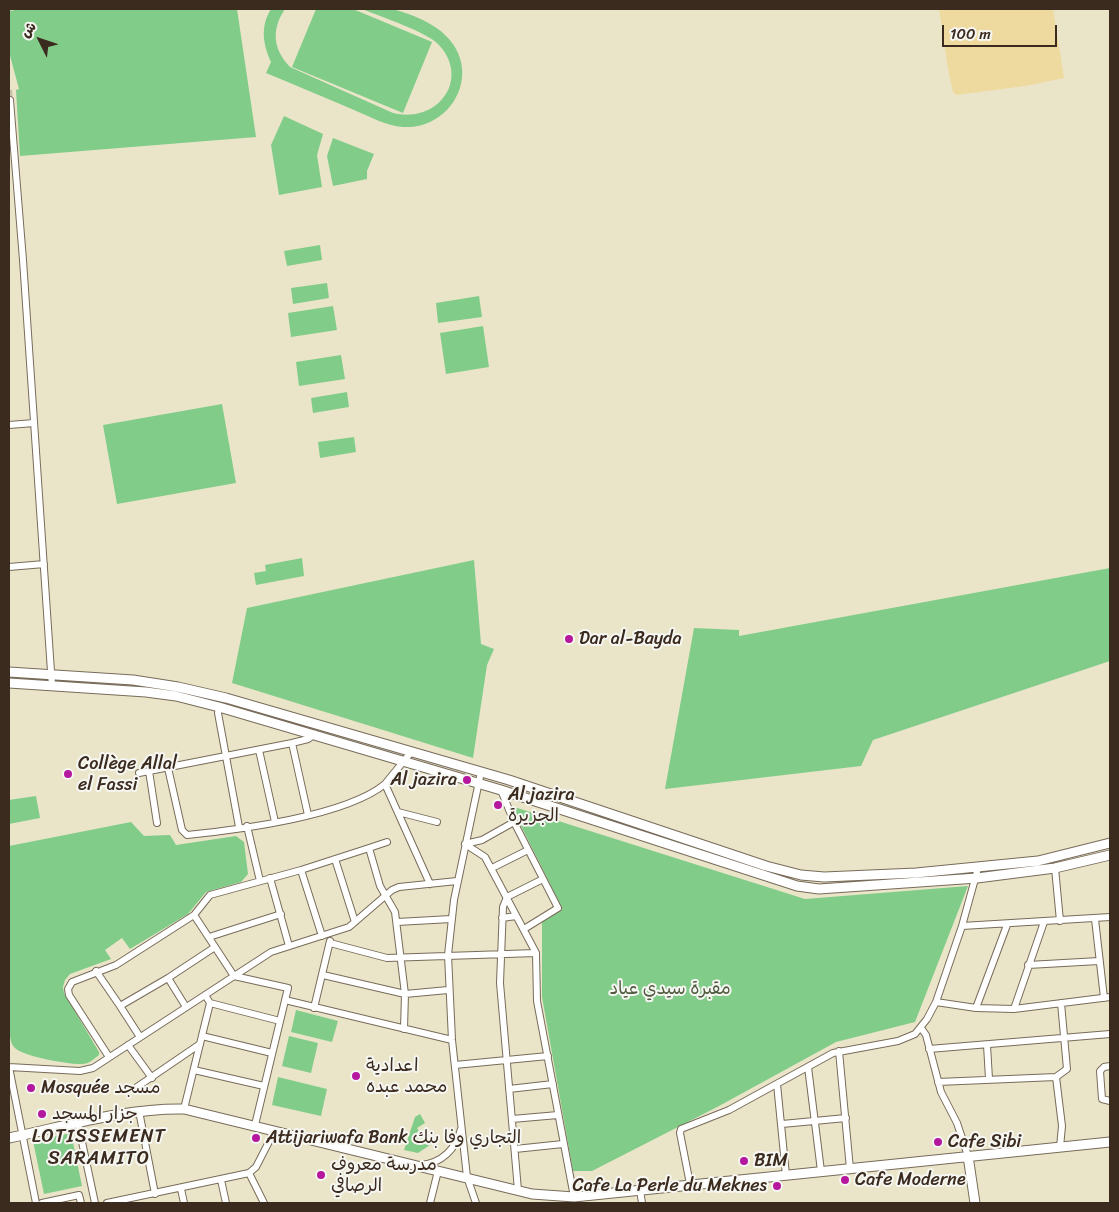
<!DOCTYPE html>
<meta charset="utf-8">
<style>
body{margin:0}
#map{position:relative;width:1119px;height:1212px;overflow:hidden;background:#eae5c9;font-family:Sriracha,"Playpen Sans Arabic",sans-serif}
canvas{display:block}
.frame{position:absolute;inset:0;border:10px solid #3b2a1e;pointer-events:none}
.north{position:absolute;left:15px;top:15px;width:50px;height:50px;-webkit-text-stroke:4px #f6f6f2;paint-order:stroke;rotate:311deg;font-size:14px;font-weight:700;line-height:20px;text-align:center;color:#3b2a1e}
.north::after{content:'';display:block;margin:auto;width:18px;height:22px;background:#3b2a1e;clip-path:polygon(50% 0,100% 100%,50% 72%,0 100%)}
.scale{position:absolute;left:942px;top:25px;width:115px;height:22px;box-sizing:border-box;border:2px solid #3b2a1e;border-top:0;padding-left:6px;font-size:15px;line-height:18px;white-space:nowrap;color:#3b2a1e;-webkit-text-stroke:4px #f6f6f2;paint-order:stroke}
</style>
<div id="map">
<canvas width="1119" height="1212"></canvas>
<div class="frame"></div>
<div class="north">ش</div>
<div class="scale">100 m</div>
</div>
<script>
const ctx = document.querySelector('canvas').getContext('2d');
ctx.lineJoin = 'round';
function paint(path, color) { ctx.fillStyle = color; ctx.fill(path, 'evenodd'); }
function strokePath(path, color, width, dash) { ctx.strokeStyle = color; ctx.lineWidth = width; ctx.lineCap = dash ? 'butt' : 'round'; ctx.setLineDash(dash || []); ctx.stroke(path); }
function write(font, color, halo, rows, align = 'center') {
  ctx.font = font + ' Sriracha,"Playpen Sans Arabic",sans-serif'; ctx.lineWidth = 4; ctx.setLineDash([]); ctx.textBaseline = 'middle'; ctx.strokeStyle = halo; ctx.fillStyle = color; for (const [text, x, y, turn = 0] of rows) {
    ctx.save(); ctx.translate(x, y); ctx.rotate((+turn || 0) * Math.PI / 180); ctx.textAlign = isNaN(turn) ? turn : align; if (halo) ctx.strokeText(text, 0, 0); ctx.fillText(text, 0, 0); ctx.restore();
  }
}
paint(new Path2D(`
 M 21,9 L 237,9 L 256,137 L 20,156 L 16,90 L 19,89 L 9,52 L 9,11 Z
 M 271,9 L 285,9 C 271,30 273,49 290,67 L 393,113 C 439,124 471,78 438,44 C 425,31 381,17 362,9 C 372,9 386,6 396,10 C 413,15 434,23 446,36 C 483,72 452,130 403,127 C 386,126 369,116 354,110 C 324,97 295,85 266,73 L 271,62 C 263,44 260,27 271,9 Z
 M 316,9 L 353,9 L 432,42 L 403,113 L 292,67 Z
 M 284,116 L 323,134 L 317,155 L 322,187 L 279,195 L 271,145 Z
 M 333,138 L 374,154 L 367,171 L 367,179 L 333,186 L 327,156 Z
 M 320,245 L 322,260 L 287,266 L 284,251 Z
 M 327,283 L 329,298 L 293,304 L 291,288 Z
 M 479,296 L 482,317 L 438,323 L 436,303 Z
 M 333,306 L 337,330 L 291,337 L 288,313 Z
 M 483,326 L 489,367 L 446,374 L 440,333 Z
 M 341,355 L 345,379 L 299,386 L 296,362 Z
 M 347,392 L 349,407 L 313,413 L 311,398 Z
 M 222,404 L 236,483 L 117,504 L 103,425 Z
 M 354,437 L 356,452 L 320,458 L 318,442 Z
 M 302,558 L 304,576 L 256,585 L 254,573 L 266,571 L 265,565 Z
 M 474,560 L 481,644 L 494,649 L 487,665 L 473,758 L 232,683 L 247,608 Z
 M 1110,568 L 1110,661 L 873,740 L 861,766 L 665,789 L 694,628 L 739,630 L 739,636 Z
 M 36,796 L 40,818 L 9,824 L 9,800 Z
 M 511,806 L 805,899 L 968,886 L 915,1022 L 836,1042 L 719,1106 L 592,1171 L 573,1171 L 542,997 L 542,921 L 562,908 Z
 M 131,822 L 144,836 L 170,835 L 176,845 L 236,836 L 244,842 L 248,874 L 241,882 L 206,892 L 188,914 L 130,949 L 122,938 L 105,950 L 111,959 L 70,974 L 65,980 L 63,987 L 64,993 L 99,1052 L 99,1055 C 94,1059 89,1064 82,1064 C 71,1065 20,1056 14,1047 C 10,1043 10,1034 9,1028 L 9,846 Z
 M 296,1010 L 338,1021 L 332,1042 L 291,1032 Z
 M 289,1036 L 318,1043 L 311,1073 L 282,1066 Z
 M 278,1077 L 327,1089 L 321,1116 L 272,1105 Z
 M 420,1114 L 425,1123 L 417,1128 L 419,1131 L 415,1134 L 420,1142 L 433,1136 L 436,1141 L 418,1153 L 404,1150 L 415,1117 Z
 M 71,1133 L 82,1186 L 44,1194 L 33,1141 Z`), '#82cc89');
paint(new Path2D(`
 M 939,9 L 1053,9 L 1064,78 L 1025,86 L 956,95 L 953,92 C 946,64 944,37 939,9 Z`), '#eeda9e');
strokePath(new Path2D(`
 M 9,90 L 10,100`), '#c7c0a7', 6, [6, 3]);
const street = new Path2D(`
 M 10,100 L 23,260 L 52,686
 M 9,425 L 34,423
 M 9,567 L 44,564
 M 219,707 L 218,713 L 239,827
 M 292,743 L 308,815
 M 259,750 L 275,822
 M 412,751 L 385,784 L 430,884
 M 168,768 L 182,830 L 187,835 C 238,830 346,816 385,784
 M 149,771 L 157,823
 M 139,773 L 292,743 L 308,739 L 315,734
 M 501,790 L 514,822 L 558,908 L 524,929
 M 398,812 L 437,822
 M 247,826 L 260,881
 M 465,844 L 485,857 L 536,953 L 537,1001 L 574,1197
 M 465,844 L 482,840 L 514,822
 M 369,848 L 387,842
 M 335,859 L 355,922
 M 492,868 L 528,850
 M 1055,868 L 1060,921
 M 301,870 L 322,936
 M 270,878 L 289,946
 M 194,915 L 234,976 L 288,988 L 255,1125
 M 502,918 L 516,916
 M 1095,919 L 1104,998
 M 397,922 L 451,919
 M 1007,925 L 976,1008 L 1014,1009 L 1110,997
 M 962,926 L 978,868
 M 209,937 L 281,914
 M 330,943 L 387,958 L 536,953
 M 1028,965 L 1099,961
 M 96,971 L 120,1006
 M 323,975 L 405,994 L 448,990
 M 168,978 L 186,1007
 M 285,1000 L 452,1040
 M 936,1002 L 976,1008
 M 210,1003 L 280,1021
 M 314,1008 L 330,941
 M 1014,1009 L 1044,922
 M 921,1028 L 926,1035 L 941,1092 L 957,1123 L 968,1156
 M 202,1036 L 272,1053
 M 140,1037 L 120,1006 L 168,978 L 215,947
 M 128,1045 L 152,1078
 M 987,1045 L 989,1079
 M 929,1049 L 1110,1034
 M 839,1051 L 850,1169
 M 109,1057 L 69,995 L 68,989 L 72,982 L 116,965 L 194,915 L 210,895 L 301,870 L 369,848 L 380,886 L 395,912 L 405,994 L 404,1029
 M 455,1065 L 548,1056
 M 1110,1066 L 1104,1067 L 1100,1071 L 1102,1099 L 1110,1101
 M 9,1067 L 80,1071 L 93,1068 L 271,952 L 349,927 L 392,890 L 399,887 L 457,881
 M 9,1067 L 36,1203
 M 808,1067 L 821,1171
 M 194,1070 L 264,1086
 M 1056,1077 L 1062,1126 L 1060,1147
 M 938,1082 L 1056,1077 L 1067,1069 L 1061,1003
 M 777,1084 L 786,1175
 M 137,1087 L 200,1044
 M 509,1089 L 553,1084
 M 184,1109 L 210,1003 L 205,995
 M 139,1111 L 155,1194
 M 512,1119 L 558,1115
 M 78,1123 L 95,1203
 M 782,1124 L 846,1118
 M 515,1149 L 563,1144
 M 421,1165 C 442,1163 456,1149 461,1129
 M 249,1173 L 264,1203
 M 221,1180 L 226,1203
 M 690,1184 L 680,1133 L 681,1129 L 729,1110 L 833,1053 L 898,1041 L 915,1034 L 927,1019 L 936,1002 L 962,926 L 1110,917
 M 181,1189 L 184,1203
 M 518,1190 L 500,983 L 503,907 L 507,897 L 543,879
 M 640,1190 L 642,1203
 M 42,1203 L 79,1195 L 81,1203
 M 107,1203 L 249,1173 L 256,1167 L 275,1130
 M 430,1203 L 438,1171
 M 476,1203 L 467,1177 L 452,1040 L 448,955 L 454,900 L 481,772`);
const secondary = new Path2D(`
 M 9,672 L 133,680 L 178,687 L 226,698 L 509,780 L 766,866 L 801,875 L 824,877 L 916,873 L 1038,861 L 1110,843
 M 9,683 L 146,692 L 176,696 L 219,707 L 501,790 L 797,886 L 819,889 L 977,878 L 1055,868 L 1110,855
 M 9,1138 C 67,1126 125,1108 184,1109 L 532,1194 L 574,1197 L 1110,1142
 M 968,1156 L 975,1203`);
strokePath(street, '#786b5a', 8);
strokePath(secondary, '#786b5a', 11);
strokePath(street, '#fff', 6);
strokePath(secondary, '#fff', 9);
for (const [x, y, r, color] of [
 [569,639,5,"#b5179e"],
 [68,774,5,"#b5179e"],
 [467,780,5,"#b5179e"],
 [498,805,5,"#b5179e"],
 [356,1076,5,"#b5179e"],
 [31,1088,5,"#b5179e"],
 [42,1114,5,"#b5179e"],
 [256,1138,5,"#b5179e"],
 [938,1142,5,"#b5179e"],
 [744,1161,5,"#b5179e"],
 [321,1175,5,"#b5179e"],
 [845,1180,5,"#b5179e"],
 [777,1186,5,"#b5179e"]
]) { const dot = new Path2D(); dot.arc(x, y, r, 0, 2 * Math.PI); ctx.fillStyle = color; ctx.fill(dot); strokePath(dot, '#f6f6f2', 2); }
write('18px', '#3b2a1e', '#f6f6f2', [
 ["Dar al-Bayda",579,639],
 ["Collège Allal",78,764],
 ["el Fassi",78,785],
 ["Al jazira",457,780,"right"],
 ["Al jazira",508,795],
 ["الجزيرة",508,816],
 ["اعدادية",366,1066],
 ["محمد عبده",366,1087],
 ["Mosquée مسجد",41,1088],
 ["جزار المسجد",52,1114],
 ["Attijariwafa Bank التجاري وفا بنك",266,1138],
 ["Cafe Sibi",948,1142],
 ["BIM",754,1161],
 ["مدرسة معروف",331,1165],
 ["الرصافي",331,1186],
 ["Cafe Moderne",855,1180],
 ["Cafe La Perle du Meknes",767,1186,"right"]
], 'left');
write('18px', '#505b3e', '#f6f6f2', [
 ["مقبرة سيدي عياد",670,989]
]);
ctx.letterSpacing = '1px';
write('19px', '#3b2a1e', '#f6f6f2', [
 ["LOTISSEMENT",99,1137],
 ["SARAMITO",99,1159]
]);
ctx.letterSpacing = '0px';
</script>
